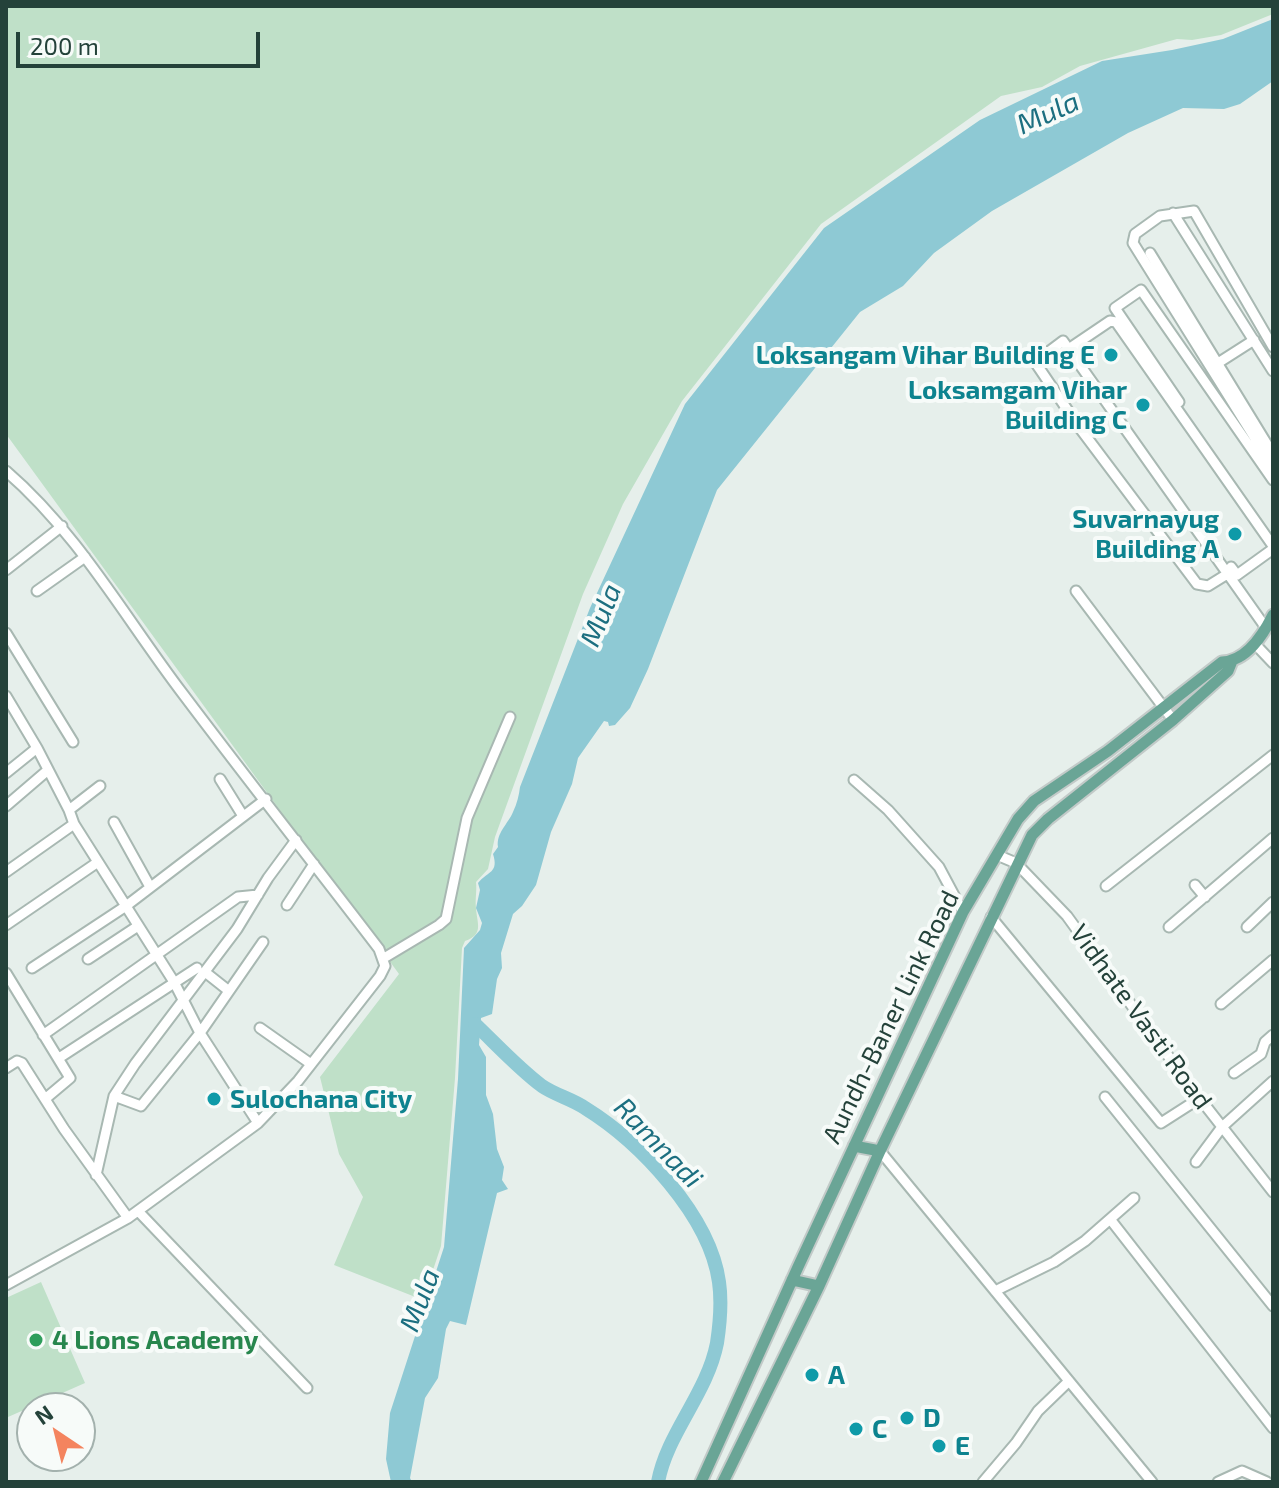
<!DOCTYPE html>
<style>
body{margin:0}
#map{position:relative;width:1279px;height:1488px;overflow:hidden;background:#e6efeb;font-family:"Exo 2",sans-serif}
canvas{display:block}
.frame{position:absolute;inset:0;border:8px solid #24423a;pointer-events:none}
.north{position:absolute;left:16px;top:1392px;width:80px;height:80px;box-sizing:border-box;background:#f7fbf9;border:2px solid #a3b1ad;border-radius:50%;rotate:325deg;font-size:22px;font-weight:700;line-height:32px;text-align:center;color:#24423a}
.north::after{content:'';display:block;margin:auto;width:28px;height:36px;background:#f4845f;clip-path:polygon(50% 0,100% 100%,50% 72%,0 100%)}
.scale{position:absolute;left:16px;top:32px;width:244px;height:36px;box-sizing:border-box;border:4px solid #24423a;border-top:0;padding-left:10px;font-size:24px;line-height:28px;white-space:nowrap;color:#24423a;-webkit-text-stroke:6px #f7fbf9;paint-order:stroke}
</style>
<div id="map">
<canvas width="1279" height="1488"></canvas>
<div class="frame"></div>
<div class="north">N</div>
<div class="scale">200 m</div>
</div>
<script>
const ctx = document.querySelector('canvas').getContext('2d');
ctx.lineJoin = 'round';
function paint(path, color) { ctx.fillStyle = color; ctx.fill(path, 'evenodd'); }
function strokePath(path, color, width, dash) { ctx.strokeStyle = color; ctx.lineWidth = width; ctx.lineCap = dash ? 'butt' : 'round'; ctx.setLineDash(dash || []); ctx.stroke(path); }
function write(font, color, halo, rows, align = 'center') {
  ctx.font = font + ' "Exo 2",sans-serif'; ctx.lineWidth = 8; ctx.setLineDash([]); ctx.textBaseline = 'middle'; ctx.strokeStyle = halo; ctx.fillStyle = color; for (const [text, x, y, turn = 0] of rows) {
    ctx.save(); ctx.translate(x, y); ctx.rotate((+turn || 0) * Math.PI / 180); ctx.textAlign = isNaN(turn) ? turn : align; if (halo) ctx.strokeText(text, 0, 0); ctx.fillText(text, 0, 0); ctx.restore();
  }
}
paint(new Path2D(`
 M 6,6 L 1273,6 L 1273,14 L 1221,35 L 1192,40 L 1177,39 L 1080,66 L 1042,87 L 1001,96 L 821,224 L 682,401 L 623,504 L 583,594 L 495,837 L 488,869 L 476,882 C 477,891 475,898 476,908 C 477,924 484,934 465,941 L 462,948 L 455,1078 L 441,1246 L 423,1300 L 334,1265 L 363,1197 L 339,1154 L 320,1077 L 399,974 L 6,434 Z
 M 41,1282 L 85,1383 L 8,1417 L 6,1298 Z`), '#bfe0c8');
paint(new Path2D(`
 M 1273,19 L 1273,81 L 1240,104 L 1224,109 L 1183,108 L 1128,133 L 992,211 L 934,253 L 903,286 L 860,312 L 717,490 L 648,669 L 630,708 L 615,725 L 609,726 L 608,722 L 604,721 L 578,758 L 572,784 L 551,832 L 536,885 L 522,906 L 513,914 L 501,953 L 502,968 L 497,979 L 492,1014 L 481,1018 L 479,1045 L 486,1057 L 486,1095 L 493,1114 L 497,1149 L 504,1167 L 502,1180 L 508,1189 L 497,1193 L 466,1325 L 450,1321 L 446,1329 L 438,1378 L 425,1398 L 410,1478 L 412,1482 L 391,1482 L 386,1459 L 390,1413 L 444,1247 L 458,1079 L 464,948 L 480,930 L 482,923 L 476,908 L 480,890 L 478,883 C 488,871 499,873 493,854 L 498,847 C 496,833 508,824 513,812 C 517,804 519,795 520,787 L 590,608 L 685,404 L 824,228 L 980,120 L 1102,61 L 1172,50 L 1223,39 Z`), '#8ec9d4');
strokePath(new Path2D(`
 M 475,1024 C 497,1045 518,1068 542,1086 C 555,1095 572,1099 585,1108 C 640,1142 710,1216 719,1282 C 722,1302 720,1323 717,1343 C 707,1394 667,1433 658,1482`), '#8ec9d4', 14);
const minor = new Path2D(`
 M 1173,213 L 1273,371
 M 1150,253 L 1273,454
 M 1273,347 L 1194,211 L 1160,216 L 1135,234 L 1133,243 L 1273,467
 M 1078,353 L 1073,346 L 1110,321 L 1116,322 L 1273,546
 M 1218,363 L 1254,340
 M 1179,402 L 1115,308 L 1141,290 L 1273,480
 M 6,471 C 79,534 125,618 183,694 C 247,779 314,864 379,949 L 385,966 L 380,976 L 298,1081 L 258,1123 L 128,1218 L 6,1285
 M 1231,567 L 1237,575 L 1273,549
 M 6,570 L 62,526
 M 1229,573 L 1208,586 L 1197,584 L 1079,427 L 1035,362 L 1063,341 L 1266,628
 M 37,591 L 85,557
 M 1076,591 L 1173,720
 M 6,633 L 73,742
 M 1255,644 L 1273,663
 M 6,696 L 37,748 L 69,810 L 74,824 L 174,982 L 200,1033 L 258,1123
 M 6,773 L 37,748
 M 220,779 L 243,816
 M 854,780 L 888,810 L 939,867 L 963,912
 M 6,806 L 48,770
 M 69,810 L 100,786
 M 114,822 L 149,885
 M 997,855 L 1016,863 L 1067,916 L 1187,1082 L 1273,1192
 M 6,872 L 74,824
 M 1195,885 L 1205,897
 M 1106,886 L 1273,755
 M 287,905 L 314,864
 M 991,917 L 1161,1123 L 1200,1098
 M 6,925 L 98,862
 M 1169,927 L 1273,838
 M 1247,927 L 1273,902
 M 384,958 L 439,925 L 446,919 L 467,818 L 510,717
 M 88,959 L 138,926
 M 32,968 L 126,906 L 266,799
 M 205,972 L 229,991
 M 6,973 L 70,1078 L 45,1099
 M 1221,1004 L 1273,960
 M 260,1028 L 311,1064
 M 43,1035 L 238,897 L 258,895
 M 59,1058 L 197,968
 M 6,1068 L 17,1061 L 22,1063 L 64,1129 L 128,1218
 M 1234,1073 L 1261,1054 L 1265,1042 L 1273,1035
 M 114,1096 L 141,1106 L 200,1033 L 263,942
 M 1105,1097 L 1273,1306
 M 880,1151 L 1152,1482
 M 1196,1162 L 1222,1127 L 1273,1081
 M 96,1175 L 114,1096 L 135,1064 L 237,929 L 268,878 L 296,840
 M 138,1211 L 307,1388
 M 1110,1219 L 1273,1428
 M 995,1291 L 1054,1262 L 1085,1241 L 1134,1198
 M 983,1482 L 1016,1443 L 1038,1411 L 1069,1381
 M 1218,1482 L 1242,1471 L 1267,1482`);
const major = new Path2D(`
 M 854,1146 L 880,1151
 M 792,1280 L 819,1286
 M 701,1482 L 798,1267 L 963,912 L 1018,819 L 1034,801 L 1108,751 L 1222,662 C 1247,661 1263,635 1273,615
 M 723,1482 L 819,1286 L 880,1151 L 1032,835 L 1048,819 L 1173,720 L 1228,671 L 1232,661`);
strokePath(minor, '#a8b8b2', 13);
strokePath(major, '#c2cac8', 15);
strokePath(minor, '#fff', 9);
strokePath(major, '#6aa596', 11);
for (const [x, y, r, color] of [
 [1111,355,8,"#0f9aa8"],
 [1143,405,8,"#0f9aa8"],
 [1235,534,8,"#0f9aa8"],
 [214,1099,8,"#0f9aa8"],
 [36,1340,8,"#2e9e5b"],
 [812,1375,8,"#0f9aa8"],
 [907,1418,8,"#0f9aa8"],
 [856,1429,8,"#0f9aa8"],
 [939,1446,8,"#0f9aa8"]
]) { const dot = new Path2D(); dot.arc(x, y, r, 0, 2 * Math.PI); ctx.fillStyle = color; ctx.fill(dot); strokePath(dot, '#f7fbf9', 3); }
write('bold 26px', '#0d838f', '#f7fbf9', [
 ["Loksangam Vihar Building E",1095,355,"right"],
 ["Loksamgam Vihar",1127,390,"right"],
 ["Building C",1127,420,"right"],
 ["Suvarnayug",1219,519,"right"],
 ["Building A",1219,549,"right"],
 ["Sulochana City",230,1099],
 ["A",828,1375],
 ["D",923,1418],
 ["C",872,1429],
 ["E",955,1446]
], 'left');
write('26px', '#24423a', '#f7fbf9', [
 ["Aundh-Baner Link Road",891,1017,-64],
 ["Vidhate Vasti Road",1141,1017,54]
]);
write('bold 26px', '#27864d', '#f7fbf9', [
 ["4 Lions Academy",52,1340]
], 'left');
write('italic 28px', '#1c6f80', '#f7fbf9', [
 ["Mula",1048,113,-24],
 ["Mula",601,615,-68],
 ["Ramnadi",658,1143,46],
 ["Mula",420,1300,-69]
]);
</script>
